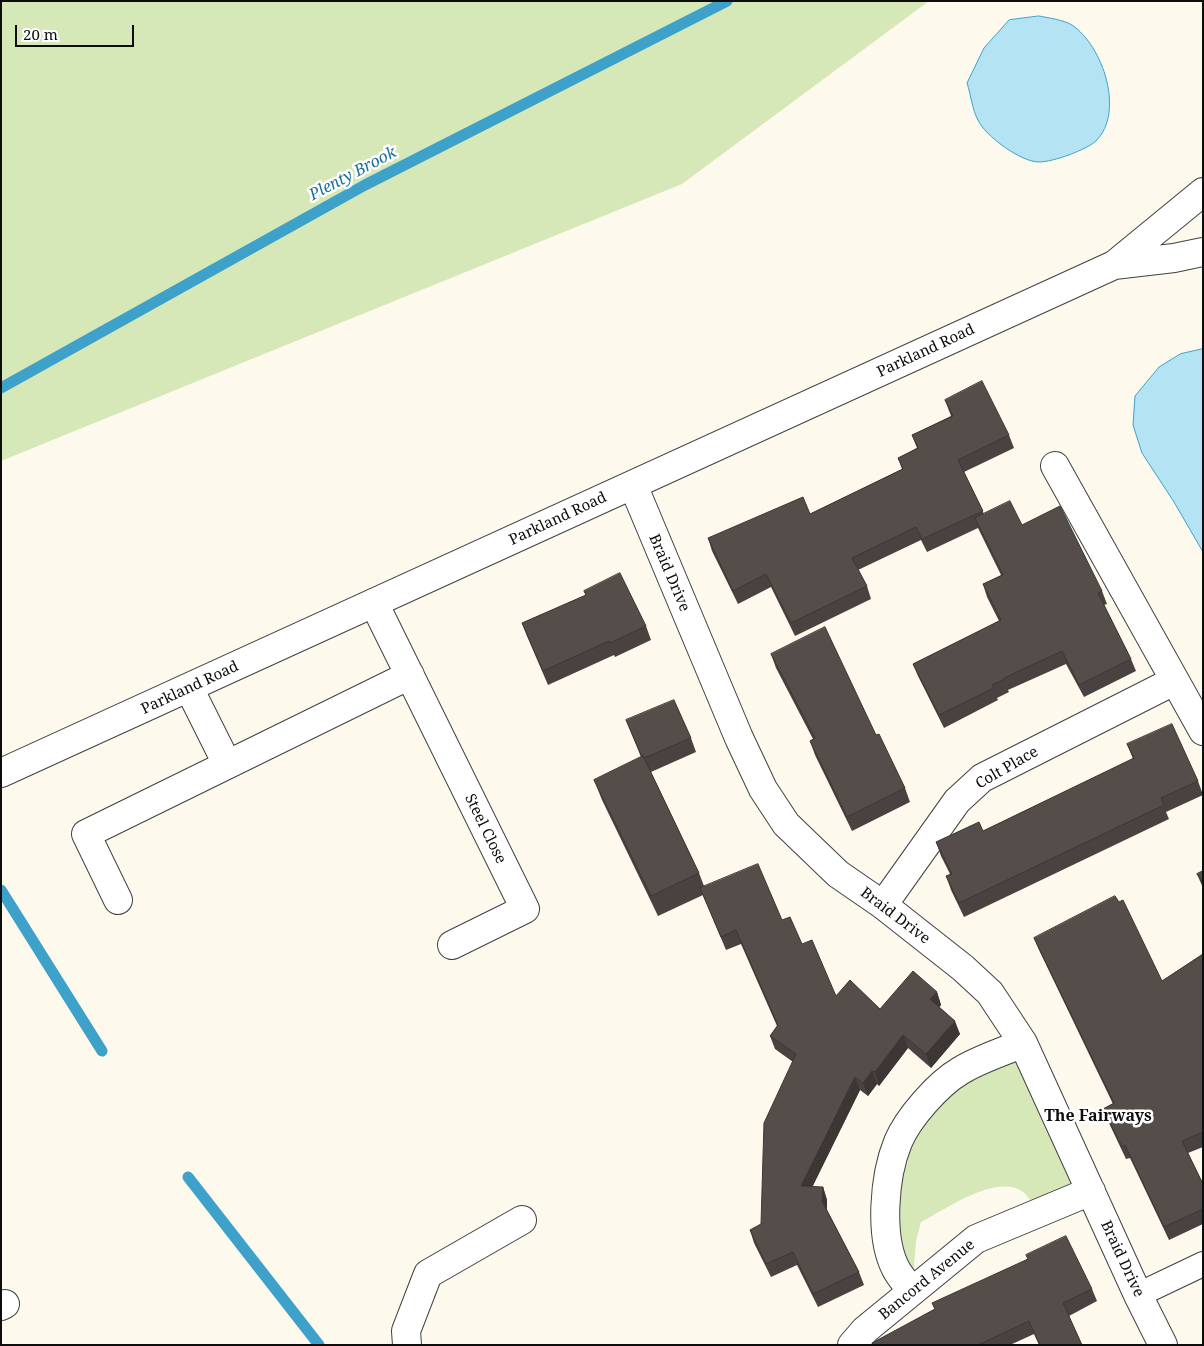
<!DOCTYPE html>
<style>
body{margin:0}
#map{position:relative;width:1204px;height:1346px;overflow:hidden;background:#fef9ed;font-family:"Noto Serif",serif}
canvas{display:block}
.frame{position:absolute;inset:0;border:2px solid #0d0d0d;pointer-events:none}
.scale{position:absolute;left:15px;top:25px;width:119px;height:22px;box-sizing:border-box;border:2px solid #0d0d0d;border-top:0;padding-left:6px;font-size:15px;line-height:18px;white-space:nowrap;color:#0d0d0d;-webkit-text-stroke:4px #fff;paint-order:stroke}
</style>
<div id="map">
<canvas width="1204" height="1346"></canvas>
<div class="frame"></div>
<div class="scale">20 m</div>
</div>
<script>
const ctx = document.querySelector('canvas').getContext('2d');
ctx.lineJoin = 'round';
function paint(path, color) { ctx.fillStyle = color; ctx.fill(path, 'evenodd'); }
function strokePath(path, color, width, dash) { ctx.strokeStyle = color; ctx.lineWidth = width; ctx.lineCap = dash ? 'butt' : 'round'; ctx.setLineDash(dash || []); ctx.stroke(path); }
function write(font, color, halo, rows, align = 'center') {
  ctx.font = font + ' "Noto Serif",serif'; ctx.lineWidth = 5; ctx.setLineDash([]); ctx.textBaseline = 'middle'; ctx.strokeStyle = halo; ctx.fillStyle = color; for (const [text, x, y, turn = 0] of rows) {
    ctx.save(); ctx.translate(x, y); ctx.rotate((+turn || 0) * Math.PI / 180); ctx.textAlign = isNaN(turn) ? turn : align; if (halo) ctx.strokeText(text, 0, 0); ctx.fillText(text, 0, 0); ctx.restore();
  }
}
paint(new Path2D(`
 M 1,1 L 929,1 L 682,184 L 1,461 Z
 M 1023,1043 L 1091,1191 L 1038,1213 C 1034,1207 1028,1195 1022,1191 C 995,1174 946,1209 921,1222 L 916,1241 L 912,1291 L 895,1269 L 889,1179 L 923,1105 Z`), '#d6e8b8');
const water = new Path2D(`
 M 1039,16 C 1049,18 1064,20 1072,25 C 1103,46 1125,112 1096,141 C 1086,150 1053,162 1039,162 C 1021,162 985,136 978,120 C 972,109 971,95 967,83 L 984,48 L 1009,20 Z
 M 1203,349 L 1203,552 L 1174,502 L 1142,453 L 1133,425 L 1135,396 L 1159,367 L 1180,354 Z`);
paint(water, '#b4e3f4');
strokePath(water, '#3da1c9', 1);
strokePath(new Path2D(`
 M 1,388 L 365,185 L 727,1
 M 1,890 L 102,1051
 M 188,1177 L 319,1345`), '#3da1c9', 11);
const service = new Path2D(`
 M 1138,1295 L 1203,1264`);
const minor = new Path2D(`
 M 1055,466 L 1203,731
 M 633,485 L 739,738 L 763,789 L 786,824 L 838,874 L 883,905 L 963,968 L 990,993 L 1023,1043 L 1138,1295 L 1163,1345
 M 374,603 L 525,909 L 452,945
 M 189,688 L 227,764
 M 118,900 L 86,834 L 410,675
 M 883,905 L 957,801 L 982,778 L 1174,681
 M 912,1291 C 907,1284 900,1277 896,1269 C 879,1237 884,1176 898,1142 C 908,1118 938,1084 960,1071 C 979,1059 1003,1052 1023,1043
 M 1,1306 L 5,1304
 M 407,1345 L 406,1331 L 428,1274 L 522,1220
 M 852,1345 L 865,1330 L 976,1239 L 1091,1191`);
const tertiary = new Path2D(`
 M 1114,265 L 1174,258 L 1203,252
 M 1,773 L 1114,265 L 1203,192`);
strokePath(service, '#404040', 26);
strokePath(minor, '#404040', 30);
strokePath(tertiary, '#404040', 30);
strokePath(service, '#fff', 24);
strokePath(minor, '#fff', 28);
strokePath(tertiary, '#fff', 28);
paint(new Path2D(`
 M 945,400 L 1009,435 L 1014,448 L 964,472 L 984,514 L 1022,525 L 1102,591 L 1107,604 L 1104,605 L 1131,659 L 1136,671 L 1084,697 L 1066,664 L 1008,690 L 1009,692 L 997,698 L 998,700 L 944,728 L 918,676 L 913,664 L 999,621 L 987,597 L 983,584 L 1001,575 L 978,528 L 927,552 L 921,540 L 858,570 L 867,586 L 871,599 L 795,636 L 771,587 L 738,604 L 712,551 L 708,538 L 810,514 L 902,469 L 898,458 L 917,448 L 912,435 L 951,416 Z
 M 584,591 L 646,626 L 651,640 L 615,657 L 614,655 L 548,685 L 527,636 L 522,623 L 586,595 Z
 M 771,654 L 876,735 L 905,788 L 910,802 L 852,831 L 815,755 L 810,741 L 813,739 L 776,668 Z
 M 626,720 L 691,738 L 696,752 L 651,772 L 699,873 L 704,886 L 782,920 L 802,944 L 836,996 L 880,1009 L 937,992 L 941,1005 L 939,1007 L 960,1034 L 931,1068 L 908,1048 L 879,1086 L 877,1084 L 868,1096 L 860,1090 L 812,1187 L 823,1187 L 827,1200 L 827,1210 L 859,1272 L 864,1285 L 818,1307 L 797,1265 L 771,1277 L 754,1243 L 750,1230 L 761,1224 L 793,1062 L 775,1049 L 770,1036 L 777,1026 L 741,944 L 726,950 L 703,895 L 658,916 L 602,800 L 594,780 L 641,757 Z
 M 1127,744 L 1198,781 L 1203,795 L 1166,812 L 1169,819 L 964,917 L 951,890 L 946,876 L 950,874 L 941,856 L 936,842 L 983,831 L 1133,759 Z
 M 1203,871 L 1203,888 L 1197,874 Z
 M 1034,938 L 1162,981 L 1203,954 L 1203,1147 L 1188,1153 L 1203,1184 L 1203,1224 L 1169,1240 L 1130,1158 L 1126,1159 L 1108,1121 L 1103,1109 L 1113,1104 L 1039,950 Z
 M 1092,1289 L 1097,1301 L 1069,1316 L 1082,1345 L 1039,1345 L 1034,1334 L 1010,1345 L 872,1345 L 935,1309 L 932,1303 Z`), '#494240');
paint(new Path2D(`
 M 937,992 L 941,1005 L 935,1013 L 930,999 Z
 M 955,1021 L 960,1034 L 931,1068 L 926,1054 Z
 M 903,1035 L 908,1048 L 879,1086 L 875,1072 Z
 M 872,1071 L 877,1084 L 868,1096 L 863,1083 Z
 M 855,1077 L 860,1090 L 806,1200 L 801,1186 Z
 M 823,1187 L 827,1200 L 827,1214 L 822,1201 Z`), '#3c3634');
const building = new Path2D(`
 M 982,381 L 1009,435 L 958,460 L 983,511 L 922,539 L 916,527 L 852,558 L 867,586 L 791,623 L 766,574 L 733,591 L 708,538 L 803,497 L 810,514 L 903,469 L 898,458 L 918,448 L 912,435 L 953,416 L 945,400 Z
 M 1010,501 L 1022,525 L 1060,506 L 1102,591 L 1098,593 L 1131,659 L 1079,685 L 1062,651 L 1004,678 L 1005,679 L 992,685 L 994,688 L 939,715 L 913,664 L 1001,620 L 983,584 L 1003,575 L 975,518 Z
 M 620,573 L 646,626 L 610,643 L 609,641 L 543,671 L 522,623 L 586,595 L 584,591 Z
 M 825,627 L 876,735 L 879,734 L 905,788 L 847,817 L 810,741 L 815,738 L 771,654 Z
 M 674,700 L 691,738 L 644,758 L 643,756 L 642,757 L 626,720 Z
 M 1172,724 L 1198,781 L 1161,798 L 1164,805 L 959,903 L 946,876 L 952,874 L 936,842 L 979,822 L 983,831 L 1134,758 L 1127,744 Z
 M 643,756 L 699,873 L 651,896 L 594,780 Z
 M 758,864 L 782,920 L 790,917 L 802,944 L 812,940 L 836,996 L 850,980 L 880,1009 L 913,971 L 937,992 L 930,999 L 955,1021 L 926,1054 L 903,1035 L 875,1072 L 872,1071 L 863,1083 L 855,1077 L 801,1186 L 823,1187 L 822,1201 L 859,1272 L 813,1294 L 793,1252 L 766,1264 L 750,1230 L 761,1224 L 764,1123 L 796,1054 L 770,1036 L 778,1025 L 736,930 L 721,937 L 700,888 Z
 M 1203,871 L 1203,883 L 1197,874 Z
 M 1115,896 L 1119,902 L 1123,900 L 1162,981 L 1203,954 L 1203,1132 L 1182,1141 L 1203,1184 L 1203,1209 L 1164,1227 L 1125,1145 L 1122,1147 L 1103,1109 L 1114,1103 L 1034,938 Z
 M 1066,1236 L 1092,1289 L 1063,1303 L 1082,1345 L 1040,1345 L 1029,1321 L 978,1345 L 873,1345 L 872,1343 L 935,1309 L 932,1303 L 1028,1259 L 1026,1255 Z`);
paint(building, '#554d4a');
strokePath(building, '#3c3634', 1);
write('15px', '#0d0d0d', '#fff', [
 ["Parkland Road",926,351,-25],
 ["Parkland Road",558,519,-25],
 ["Braid Drive",669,573,67],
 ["Parkland Road",190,688,-25],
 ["Colt Place",1007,768,-30],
 ["Steel Close",485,829,64],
 ["Braid Drive",895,916,37],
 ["Braid Drive",1122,1259,65],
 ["Bancord Avenue",927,1280,-39]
]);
write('italic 16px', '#1a719b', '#fff', [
 ["Plenty Brook",353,174,-28]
]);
write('bold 16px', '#0d0d0d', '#fff', [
 ["The Fairways",1098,1116]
]);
</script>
